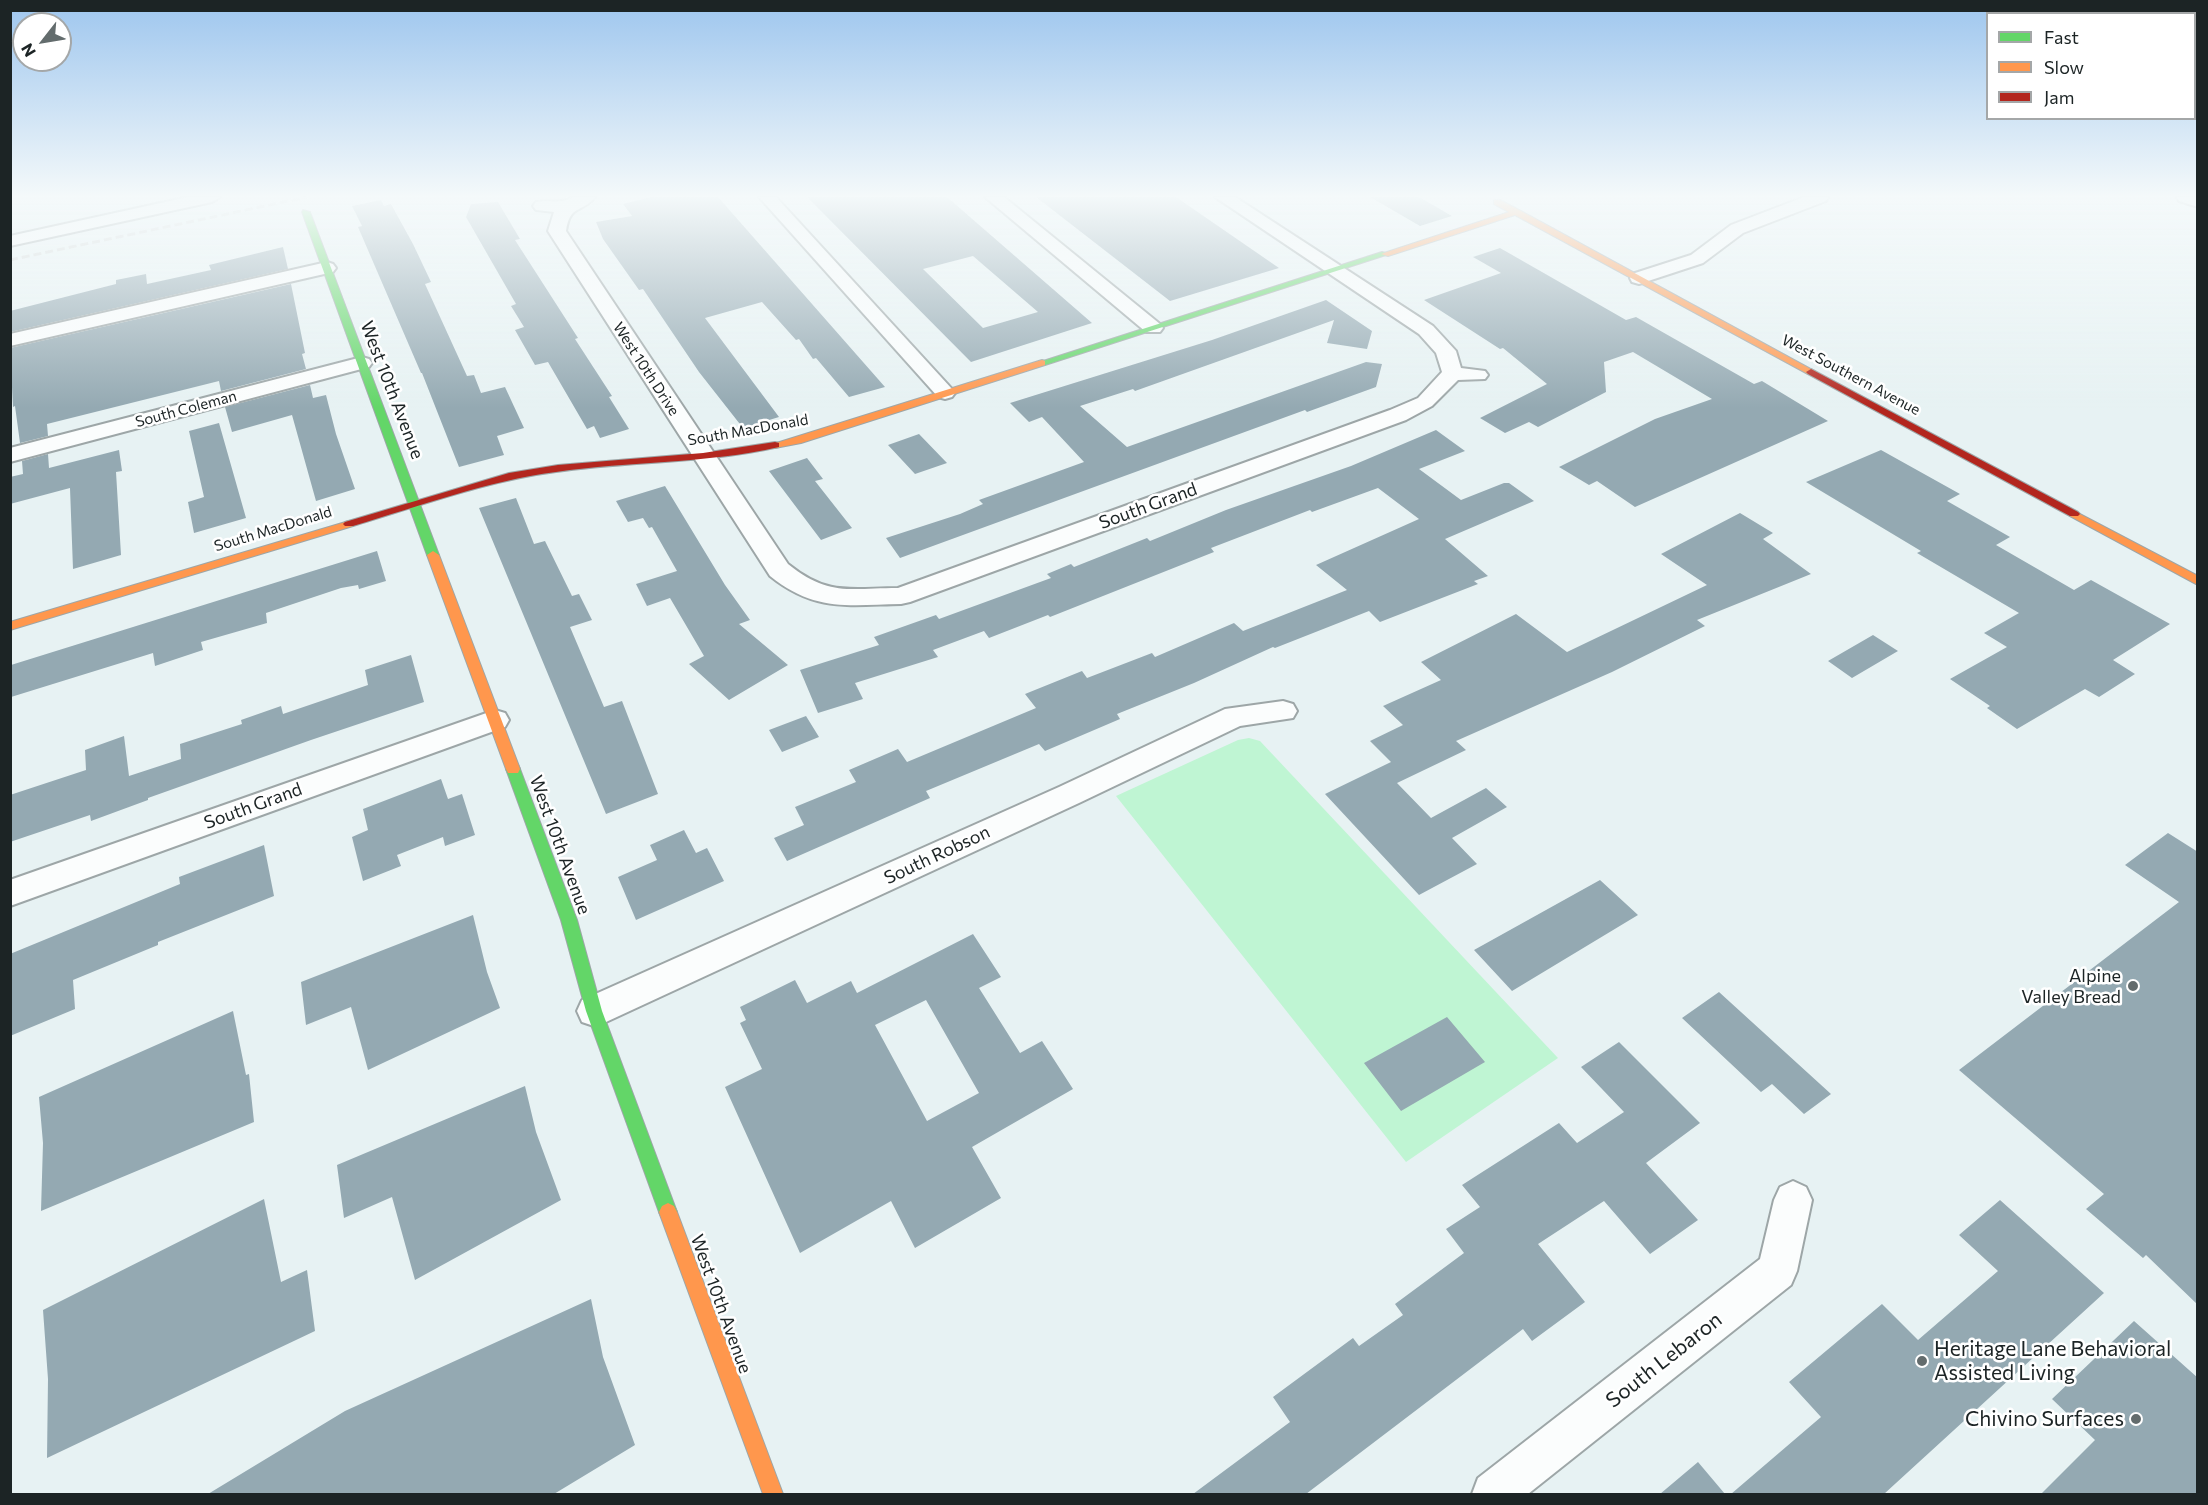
<!DOCTYPE html>
<style>
body{margin:0}
#map{position:relative;width:2208px;height:1505px;overflow:hidden;background:#e7f2f3;font-family:Commissioner,sans-serif}
canvas{display:block}
.frame{position:absolute;inset:0;border:12px solid #1c2425;pointer-events:none}
.legend{position:absolute;left:1986px;top:12px;width:210px;height:108px;box-sizing:border-box;background:#fff;border:2px solid #a4a7a8;margin:0;padding:8px 10px;list-style:none;font-size:18px;color:#1c2425}
.legend li{display:flex;align-items:center;gap:12px;height:30px}
.legend b{width:30px;border:2px solid #a4a7a8}
.north{position:absolute;left:12px;top:12px;width:60px;height:60px;box-sizing:border-box;background:#fff;border:2px solid #a4a7a8;border-radius:50%;rotate:239deg;font-size:16px;font-weight:700;line-height:24px;text-align:center;color:#1c2425}
.north::after{content:'';display:block;margin:auto;width:21px;height:27px;background:#636c6d;clip-path:polygon(50% 0,100% 100%,50% 72%,0 100%)}
</style>
<div id="map">
<canvas width="2208" height="1505"></canvas>
<div class="frame"></div>
<ul class="legend">
<li><b style="height:8px;background:#63d668"></b>Fast</li>
<li><b style="height:8px;background:#ff974d"></b>Slow</li>
<li><b style="height:8px;background:#b3261e"></b>Jam</li>
</ul>
<div class="north">N</div>
</div>
<script>
const ctx = document.querySelector('canvas').getContext('2d');
ctx.lineJoin = 'round';
function paint(path, color) { ctx.fillStyle = color; ctx.fill(path, 'evenodd'); }
function strokePath(path, color, width, dash) { ctx.strokeStyle = color; ctx.lineWidth = width; ctx.lineCap = dash ? 'butt' : 'round'; ctx.setLineDash(dash || []); ctx.stroke(path); }
function write(font, color, halo, rows, align = 'center') {
  ctx.font = font + ' Commissioner,sans-serif'; ctx.lineWidth = 5; ctx.setLineDash([]); ctx.textBaseline = 'middle'; ctx.strokeStyle = halo; ctx.fillStyle = color; for (const [text, x, y, turn = 0] of rows) {
    ctx.save(); ctx.translate(x, y); ctx.rotate((+turn || 0) * Math.PI / 180); ctx.textAlign = isNaN(turn) ? turn : align; if (halo) ctx.strokeText(text, 0, 0); ctx.fillText(text, 0, 0); ctx.restore();
  }
}
paint(new Path2D(`
 M 1249,738 L 1260,741 L 1558,1058 L 1406,1162 L 1116,796 L 1238,740 Z`), '#bff5d3');
paint(new Path2D(`
 M 651,197 L 718,197 L 885,387 L 849,397 L 816,358 L 813,359 L 799,339 L 796,340 L 762,302 L 705,318 L 779,417 L 743,428 L 699,372 L 643,289 L 639,290 L 603,239 L 596,222 L 632,216 L 623,204 Z
 M 807,197 L 947,197 L 1092,323 L 971,362 ZM 973,256 L 1038,312 L 983,328 L 923,269 Z
 M 1036,197 L 1176,197 L 1279,268 L 1170,301 Z
 M 1370,197 L 1419,197 L 1452,216 L 1420,226 Z
 M 381,200 L 384,206 L 391,204 L 413,244 L 431,282 L 425,284 L 467,376 L 474,375 L 481,393 L 505,387 L 524,428 L 497,436 L 504,455 L 459,467 L 422,373 L 421,373 L 358,227 L 362,226 L 352,206 Z
 M 498,202 L 520,239 L 515,240 L 578,338 L 575,339 L 612,396 L 609,397 L 629,429 L 600,438 L 594,426 L 587,429 L 548,362 L 535,365 L 515,330 L 524,327 L 511,306 L 516,304 L 466,217 L 471,204 Z
 M 283,247 L 288,269 L 10,332 L 10,311 L 116,284 L 116,280 L 146,274 L 147,284 L 211,270 L 209,265 Z
 M 1500,248 L 1626,320 L 1636,317 L 1754,384 L 1762,381 L 1828,421 L 1635,507 L 1597,481 L 1589,485 L 1559,467 L 1655,419 L 1712,399 L 1633,352 L 1604,362 L 1606,392 L 1538,427 L 1529,422 L 1505,433 L 1480,418 L 1547,384 L 1503,348 L 1500,349 L 1424,300 L 1501,273 L 1473,257 Z
 M 291,284 L 305,353 L 302,354 L 306,369 L 221,391 L 219,381 L 47,424 L 48,436 L 20,443 L 15,406 L 13,407 L 10,348 Z
 M 1326,300 L 1372,331 L 1367,349 L 1327,343 L 1334,320 L 1135,391 L 1133,389 L 1080,406 L 1127,447 L 1366,362 L 1382,364 L 1376,387 L 1307,412 L 1305,410 L 900,558 L 886,538 L 960,514 L 983,504 L 979,500 L 1084,462 L 1042,417 L 1029,422 L 1010,403 L 1212,340 Z
 M 310,385 L 313,398 L 326,395 L 336,434 L 355,489 L 316,501 L 292,415 L 232,432 L 225,407 Z
 M 219,423 L 246,518 L 194,533 L 188,502 L 204,497 L 189,431 Z
 M 1436,430 L 1465,451 L 1419,469 L 1461,500 L 1504,483 L 1509,483 L 1534,501 L 1445,539 L 1488,576 L 1474,581 L 1478,584 L 1380,622 L 1369,611 L 1275,648 L 1273,647 L 1194,683 L 1117,714 L 1120,719 L 1045,751 L 1039,744 L 926,791 L 930,798 L 787,861 L 774,838 L 804,825 L 795,807 L 856,782 L 849,770 L 898,749 L 907,762 L 1036,708 L 1025,694 L 1082,671 L 1087,678 L 1152,653 L 1155,657 L 1234,623 L 1243,631 L 1347,590 L 1316,565 L 1419,519 L 1378,488 L 1312,512 L 1310,510 L 1211,548 L 1214,552 L 1050,617 L 1048,615 L 989,638 L 984,631 L 933,650 L 938,657 L 855,683 L 863,699 L 818,713 L 800,670 L 879,645 L 874,637 L 936,615 L 939,619 L 1051,578 L 1047,574 L 1071,564 L 1074,567 L 1147,538 L 1150,541 L 1226,510 L 1351,466 Z
 M 919,434 L 947,463 L 915,474 L 888,445 Z
 M 119,450 L 122,471 L 116,472 L 121,555 L 73,569 L 70,488 L 10,504 L 10,477 L 23,474 L 22,461 L 48,454 L 49,468 Z
 M 1881,450 L 1960,494 L 1947,501 L 2010,537 L 1996,545 L 2074,590 L 2091,580 L 2170,624 L 2113,660 L 2135,674 L 2099,697 L 2085,689 L 2017,729 L 1987,708 L 1990,706 L 1950,679 L 2007,647 L 1984,633 L 2019,613 L 1917,553 L 1921,551 L 1806,482 Z
 M 807,458 L 823,479 L 815,481 L 852,528 L 821,540 L 769,471 Z
 M 665,486 L 725,585 L 750,620 L 739,624 L 788,665 L 729,700 L 689,664 L 704,656 L 670,598 L 647,606 L 636,584 L 677,571 L 652,527 L 649,528 L 643,518 L 628,522 L 616,501 Z
 M 516,498 L 534,544 L 545,541 L 572,596 L 579,594 L 592,620 L 570,627 L 604,707 L 622,701 L 658,794 L 606,814 L 479,508 Z
 M 1740,513 L 1773,533 L 1763,539 L 1811,574 L 1697,620 L 1705,626 L 1612,672 L 1456,741 L 1466,750 L 1397,783 L 1431,818 L 1486,788 L 1507,807 L 1452,838 L 1477,864 L 1419,895 L 1325,794 L 1391,762 L 1370,741 L 1403,725 L 1383,706 L 1441,680 L 1421,662 L 1516,614 L 1567,652 L 1707,585 L 1661,554 Z
 M 377,551 L 386,581 L 359,589 L 358,585 L 341,588 L 266,613 L 267,623 L 201,642 L 203,650 L 155,666 L 153,653 L 11,697 L 11,665 Z
 M 1873,635 L 1898,651 L 1852,678 L 1828,661 Z
 M 411,655 L 424,702 L 311,740 L 148,798 L 148,800 L 91,821 L 90,815 L 10,842 L 10,795 L 86,770 L 85,750 L 124,736 L 129,776 L 181,759 L 180,744 L 242,724 L 241,720 L 281,706 L 283,714 L 368,685 L 365,670 Z
 M 806,716 L 819,737 L 782,752 L 769,730 Z
 M 441,779 L 448,799 L 462,794 L 475,835 L 445,846 L 443,837 L 397,855 L 401,866 L 363,881 L 352,837 L 368,830 L 363,809 Z
 M 684,830 L 696,853 L 707,848 L 724,881 L 636,920 L 618,877 L 657,860 L 650,845 Z
 M 2168,833 L 2198,852 L 2198,1305 L 2146,1255 L 2143,1258 L 2086,1209 L 2104,1194 L 1959,1070 L 2179,902 L 2125,865 Z
 M 264,845 L 274,896 L 158,942 L 158,945 L 73,980 L 75,1009 L 10,1036 L 10,954 L 180,884 L 179,877 Z
 M 1600,880 L 1638,915 L 1512,991 L 1474,950 Z
 M 473,915 L 487,972 L 500,1008 L 368,1070 L 351,1007 L 306,1025 L 301,982 Z
 M 973,934 L 1001,977 L 979,988 L 1020,1053 L 1042,1041 L 1073,1089 L 972,1147 L 1001,1198 L 915,1248 L 891,1201 L 800,1253 L 725,1087 L 762,1069 L 740,1023 L 746,1020 L 740,1007 L 795,980 L 807,1003 L 851,981 L 857,993 ZM 926,1000 L 979,1093 L 927,1121 L 875,1025 Z
 M 1719,992 L 1831,1094 L 1804,1114 L 1772,1084 L 1761,1092 L 1682,1018 Z
 M 233,1011 L 246,1075 L 249,1074 L 254,1122 L 41,1211 L 43,1143 L 39,1097 Z
 M 1447,1017 L 1485,1062 L 1401,1111 L 1364,1063 Z
 M 1619,1042 L 1700,1123 L 1646,1163 L 1698,1220 L 1650,1254 L 1604,1201 L 1538,1244 L 1585,1302 L 1532,1341 L 1523,1329 L 1306,1494 L 1193,1494 L 1290,1422 L 1273,1397 L 1353,1338 L 1359,1346 L 1403,1315 L 1395,1304 L 1464,1253 L 1446,1229 L 1480,1207 L 1462,1185 L 1559,1123 L 1577,1143 L 1624,1112 L 1581,1067 Z
 M 525,1086 L 536,1132 L 561,1200 L 415,1280 L 392,1197 L 344,1218 L 337,1165 Z
 M 264,1199 L 281,1282 L 307,1270 L 315,1331 L 47,1458 L 48,1379 L 43,1310 Z
 M 2000,1200 L 2104,1293 L 1884,1494 L 1731,1494 L 1821,1417 L 1789,1382 L 1882,1304 L 1918,1340 L 1998,1271 L 1959,1235 Z
 M 591,1299 L 603,1357 L 635,1445 L 554,1494 L 208,1494 L 345,1411 Z
 M 2134,1321 L 2198,1378 L 2198,1494 L 2041,1494 L 2095,1440 L 2052,1399 Z
 M 1698,1462 L 1725,1494 L 1660,1494 Z`), '#94a9b2');
const street = new Path2D(`
 M 188,197 L 220,197 L 212,202 L 10,246 L 10,236 Z
 M 573,197 L 595,197 C 581,214 570,204 566,231 L 788,564 C 829,597 850,588 898,588 L 1390,410 L 1418,398 L 1442,372 L 1436,353 L 1419,334 L 1215,197 L 1235,197 L 1433,326 L 1456,351 L 1461,368 L 1485,371 L 1488,375 L 1485,379 L 1458,380 L 1432,406 L 1406,420 L 910,602 L 901,604 C 847,605 815,612 770,576 L 548,231 L 554,212 L 536,210 L 533,206 L 536,202 C 551,199 559,205 573,197 Z
 M 759,197 L 776,197 L 952,389 L 955,393 L 952,397 L 945,399 L 938,397 Z
 M 985,197 L 1004,197 L 1160,324 L 1163,328 L 1160,332 L 1146,332 Z
 M 1804,197 L 1828,197 L 1826,201 L 1743,233 L 1703,263 L 1639,284 L 1632,282 L 1630,278 L 1632,274 L 1691,255 L 1731,225 Z
 M 2177,197 L 2198,197 L 2198,207 L 2179,201 Z
 M 327,262 L 333,264 L 336,268 L 333,272 L 10,346 L 10,334 Z
 M 362,357 L 369,359 L 372,363 L 369,367 L 10,462 L 10,448 Z
 M 1283,701 L 1293,704 L 1297,711 L 1293,718 L 1240,726 L 1079,803 L 606,1022 L 594,1026 L 582,1022 L 577,1011 L 582,1000 L 1059,787 L 1225,709 Z
 M 495,710 L 505,713 L 509,720 L 505,727 L 10,906 L 10,880 Z
 M 1793,1181 L 1806,1187 L 1812,1200 L 1797,1271 L 1791,1285 L 1528,1494 L 1472,1494 L 1478,1478 L 1760,1259 L 1774,1200 L 1780,1187 Z`);
const fast = new Path2D(`
 M 303,210 L 310,212 L 439,555 L 437,558 L 433,559 L 427,555 L 302,212 Z
 M 1382,252 L 1389,254 L 1045,365 L 1037,363 Z
 M 513,764 L 518,765 L 520,769 L 577,920 L 602,1011 L 677,1212 L 674,1218 L 668,1221 L 662,1218 L 659,1212 L 586,1011 L 561,920 L 506,769 L 508,765 Z`);
const slow = new Path2D(`
 M 1494,200 L 1500,200 L 1519,210 L 1816,372 L 1808,374 L 1515,215 L 1388,256 L 1381,254 L 1509,212 L 1494,204 Z
 M 1042,360 L 1045,361 L 1045,365 L 801,443 L 775,448 L 770,445 Z
 M 2074,511 L 2198,576 L 2198,585 L 2070,516 L 2070,512 Z
 M 349,521 L 353,522 L 353,526 L 10,630 L 10,622 Z
 M 433,551 L 439,555 L 520,769 L 518,773 L 508,773 L 506,769 L 427,555 Z
 M 668,1203 L 674,1206 L 677,1212 L 783,1494 L 763,1494 L 659,1212 L 662,1206 Z`);
const jam = new Path2D(`
 M 1811,369 L 2078,512 L 2080,514 L 2078,516 L 2070,516 L 1808,374 L 1806,372 Z
 M 775,442 L 779,443 L 779,447 C 706,464 630,461 556,472 C 487,481 420,506 353,526 L 345,526 L 343,524 L 345,522 L 509,473 L 558,465 L 703,453 Z`);
strokePath(street, '#9da6a7', 4);
strokePath(fast, '#9da6a7', 2);
strokePath(slow, '#9da6a7', 2);
strokePath(jam, '#9da6a7', 2);
paint(street, '#fbfdfd');
paint(fast, '#63d668');
paint(slow, '#ff974d');
paint(jam, '#b3261e');
strokePath(new Path2D(`
 M 10,260 L 307,197`), '#d3d6d6', 3, [8, 4]);
const sky = ctx.createLinearGradient(0, 0, 0, 408);
sky.addColorStop(0, '#9ec6ee');
sky.addColorStop(0.48, '#f4f9fa');
sky.addColorStop(1, '#f4f9fa00');
ctx.fillStyle = sky;
ctx.fillRect(0, 0, 2208, 408);
for (const [x, y, r, color] of [
 [2133,986,6,"#636c6d"],
 [1922,1361,6,"#636c6d"],
 [2136,1419,6,"#636c6d"]
]) { const dot = new Path2D(); dot.arc(x, y, r, 0, 2 * Math.PI); ctx.fillStyle = color; ctx.fill(dot); strokePath(dot, '#fff', 2); }
write('15px', '#1c2425', '#fff', [
 ["West 10th Drive",646,369,57],
 ["West Southern Avenue",1851,375,28],
 ["South Coleman",186,409,-15],
 ["South MacDonald",748,430,-10],
 ["South MacDonald",273,529,-17]
]);
write('18px', '#1c2425', '#fff', [
 ["West 10th Avenue",392,390,69],
 ["South Grand",1148,506,-20],
 ["South Grand",253,806,-20],
 ["West 10th Avenue",560,845,70],
 ["South Robson",937,855,-25],
 ["West 10th Avenue",721,1304,70]
]);
write('18px', '#1c2425', '#fff', [
 ["Alpine",2121,976],
 ["Valley Bread",2121,997]
], 'right');
write('21px', '#1c2425', '#fff', [
 ["Heritage Lane Behavioral",1934,1349],
 ["Assisted Living",1934,1373],
 ["Chivino Surfaces",2124,1419,"right"]
], 'left');
write('21px', '#1c2425', '#fff', [
 ["South Lebaron",1664,1360,-38]
]);
</script>
